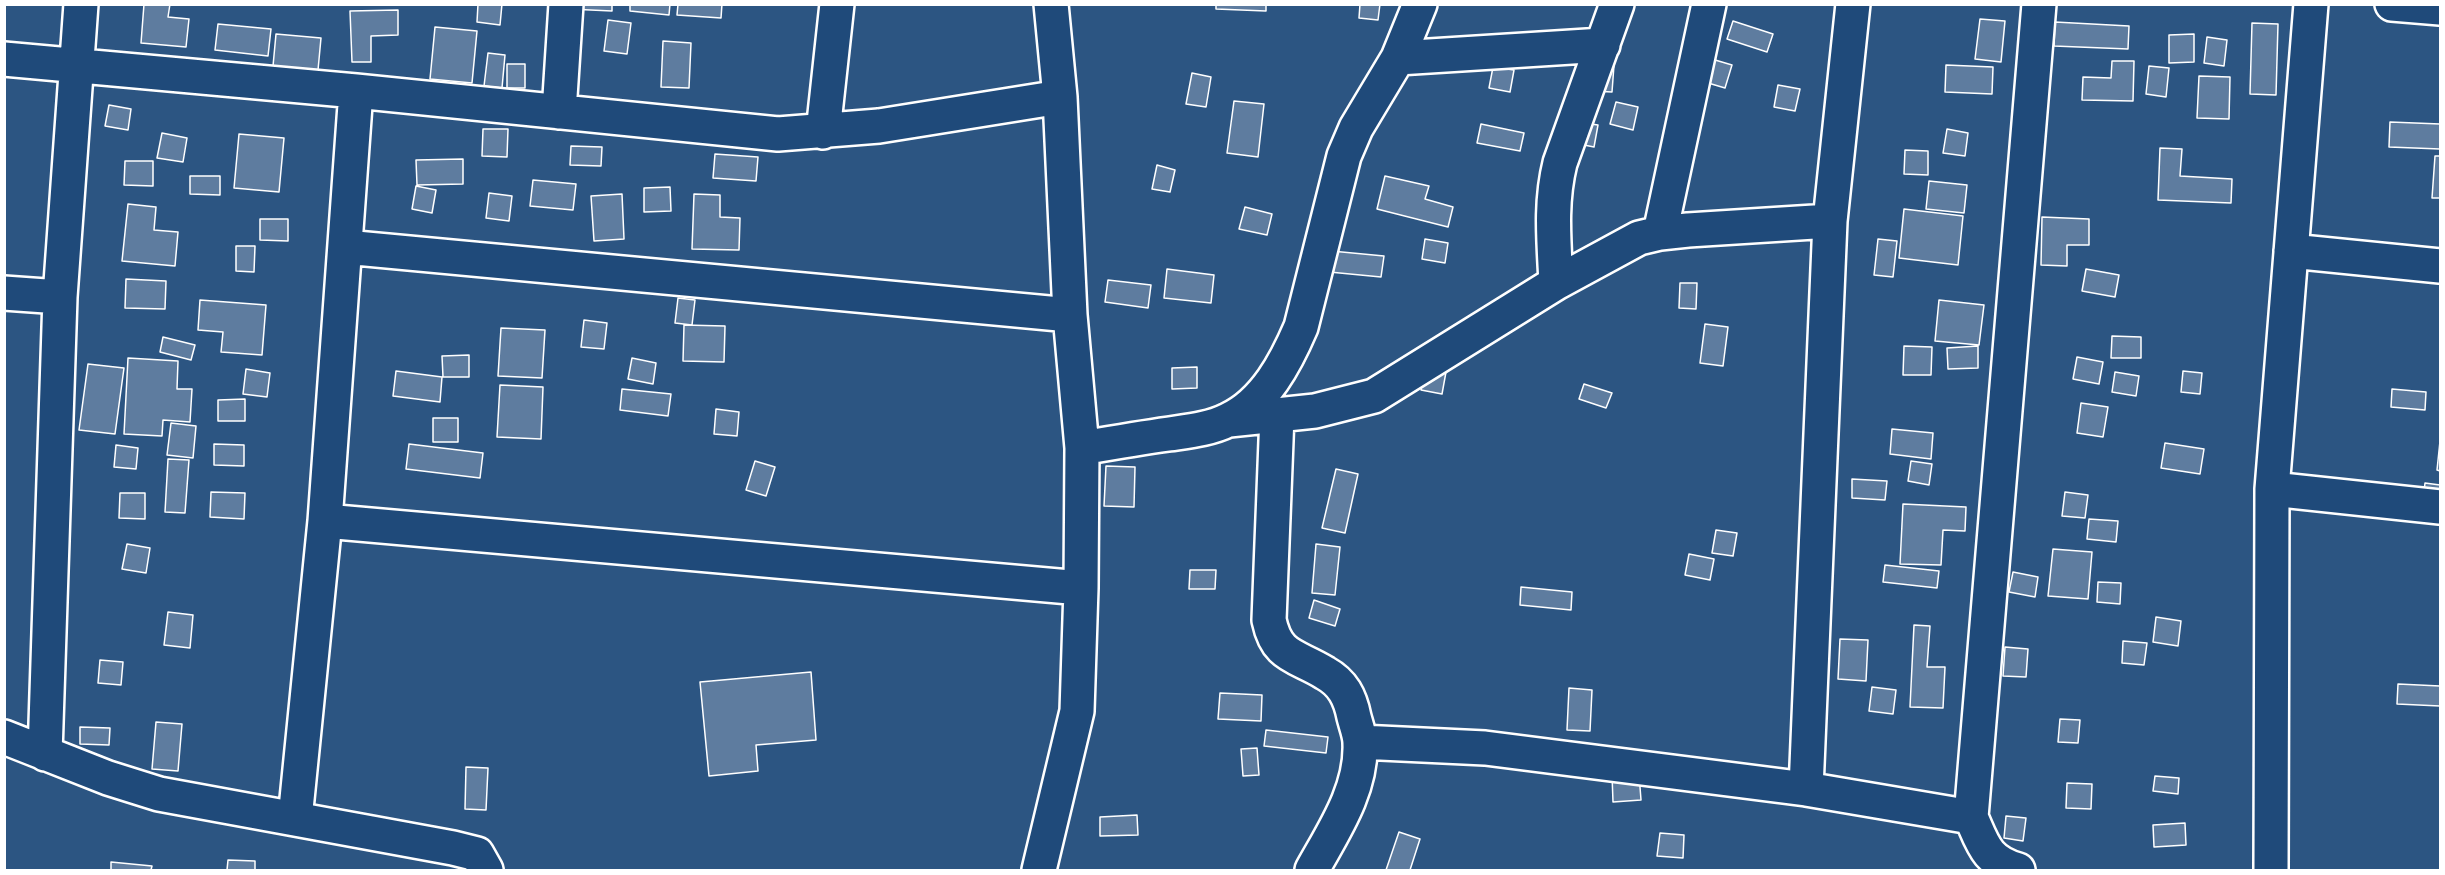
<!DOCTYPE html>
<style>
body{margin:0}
#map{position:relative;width:2445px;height:875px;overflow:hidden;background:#2c5582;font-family:Kalam,sans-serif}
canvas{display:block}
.frame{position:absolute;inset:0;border:6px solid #fff;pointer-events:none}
</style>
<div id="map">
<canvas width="2445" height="875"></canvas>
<div class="frame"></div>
</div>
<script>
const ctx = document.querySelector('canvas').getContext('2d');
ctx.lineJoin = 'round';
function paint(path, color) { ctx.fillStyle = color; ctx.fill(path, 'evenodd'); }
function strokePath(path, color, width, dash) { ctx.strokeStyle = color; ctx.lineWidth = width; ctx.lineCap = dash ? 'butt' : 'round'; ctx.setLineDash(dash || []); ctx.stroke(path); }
const building = new Path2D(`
 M 144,4 L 170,4 L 168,17 L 189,19 L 186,47 L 141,43 Z
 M 478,4 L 502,4 L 500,25 L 477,22 Z
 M 569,4 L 612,4 L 612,11 L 569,9 Z
 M 630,4 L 670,4 L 669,15 L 630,11 Z
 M 678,4 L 722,4 L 721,18 L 677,15 Z
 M 1216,4 L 1266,4 L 1266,11 L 1216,9 Z
 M 1360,4 L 1380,4 L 1378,20 L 1359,18 Z
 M 398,10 L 398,35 L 371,36 L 371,62 L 352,62 L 350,11 Z
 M 1980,19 L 2005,21 L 2001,62 L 1975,59 Z
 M 608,20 L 631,23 L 627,54 L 604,51 Z
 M 1733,21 L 1773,34 L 1767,52 L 1727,39 Z
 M 2055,22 L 2129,26 L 2128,49 L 2054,46 Z
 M 2252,23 L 2278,24 L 2276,95 L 2250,94 Z
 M 218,24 L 271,29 L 268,56 L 215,50 Z
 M 435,27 L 477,31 L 472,83 L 430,79 Z
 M 276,34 L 321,38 L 318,70 L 273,66 Z
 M 2194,34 L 2194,62 L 2169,63 L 2169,35 Z
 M 2207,37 L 2227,40 L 2224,66 L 2204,63 Z
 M 663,41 L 691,43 L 689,88 L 661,87 Z
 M 488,53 L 505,55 L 502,88 L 484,86 Z
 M 1705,57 L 1732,65 L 1725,88 L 1698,80 Z
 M 2112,61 L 2134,61 L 2133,101 L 2082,100 L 2083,77 L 2111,78 Z
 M 1596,63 L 1614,65 L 1612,92 L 1593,91 Z
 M 507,64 L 525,64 L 525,88 L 507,88 Z
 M 1946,65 L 1993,67 L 1992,94 L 1945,92 Z
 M 2149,66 L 2169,68 L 2166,97 L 2146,94 Z
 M 1493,67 L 1514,70 L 1510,92 L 1489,88 Z
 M 1192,73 L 1211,77 L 1206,107 L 1186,104 Z
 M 2199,76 L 2230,77 L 2229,119 L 2197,118 Z
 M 1778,85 L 1800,89 L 1795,111 L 1774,107 Z
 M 1234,101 L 1264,104 L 1258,157 L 1227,153 Z
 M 1616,102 L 1638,107 L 1633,130 L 1610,124 Z
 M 109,105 L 131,109 L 128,130 L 105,126 Z
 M 1577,122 L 1598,125 L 1594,147 L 1574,143 Z
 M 2390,122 L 2440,124 L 2440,149 L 2389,147 Z
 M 1481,124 L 1524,133 L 1520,151 L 1477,143 Z
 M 483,129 L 508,129 L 507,157 L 482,156 Z
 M 1947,129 L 1968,133 L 1965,156 L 1943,153 Z
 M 162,133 L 187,138 L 183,162 L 157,158 Z
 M 239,134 L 284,138 L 279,192 L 234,188 Z
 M 571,146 L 602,147 L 601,166 L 570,165 Z
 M 2160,148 L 2182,149 L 2180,176 L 2232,179 L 2231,203 L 2158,200 Z
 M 1905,150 L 1928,151 L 1928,175 L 1904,174 Z
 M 715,154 L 758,157 L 756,181 L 713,178 Z
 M 2435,156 L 2440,156 L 2440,198 L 2432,198 Z
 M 463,159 L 463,184 L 417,185 L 416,160 Z
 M 125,161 L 153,161 L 153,186 L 124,185 Z
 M 1157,165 L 1175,170 L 1170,192 L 1152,189 Z
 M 190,176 L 220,176 L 220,195 L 190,194 Z
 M 1385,176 L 1429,186 L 1425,199 L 1453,207 L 1448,227 L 1377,209 Z
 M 533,180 L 576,184 L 573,210 L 530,206 Z
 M 1929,181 L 1967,185 L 1964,213 L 1926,209 Z
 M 416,186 L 436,190 L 432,213 L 412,209 Z
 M 670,187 L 671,211 L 644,212 L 644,188 Z
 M 489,193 L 512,196 L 509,221 L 486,218 Z
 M 622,194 L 624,239 L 594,241 L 591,196 Z
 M 694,194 L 720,195 L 720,217 L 740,218 L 739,250 L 692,249 Z
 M 128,204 L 156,207 L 154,230 L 178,232 L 175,266 L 122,261 Z
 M 1245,207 L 1272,214 L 1267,235 L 1239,229 Z
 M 1904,209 L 1963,216 L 1958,265 L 1899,258 Z
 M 2042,217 L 2089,219 L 2089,245 L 2067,245 L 2067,266 L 2041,265 Z
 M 260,219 L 288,219 L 288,241 L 260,240 Z
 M 1425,239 L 1448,243 L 1445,263 L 1422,259 Z
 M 1878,239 L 1897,241 L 1893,277 L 1874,275 Z
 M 236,246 L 255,246 L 254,272 L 236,271 Z
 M 1321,250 L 1384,256 L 1381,277 L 1319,271 Z
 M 1167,269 L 1214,275 L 1211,303 L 1164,298 Z
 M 2086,269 L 2119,275 L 2115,297 L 2082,291 Z
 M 126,279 L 166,281 L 165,309 L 125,308 Z
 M 1108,280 L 1151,285 L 1148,308 L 1105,302 Z
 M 1680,283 L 1697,283 L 1696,309 L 1679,308 Z
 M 678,298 L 695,300 L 692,325 L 675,323 Z
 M 200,300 L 266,305 L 262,355 L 221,352 L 223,332 L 198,330 Z
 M 1939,300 L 1984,305 L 1979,345 L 1935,341 Z
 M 584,320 L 607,323 L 604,349 L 581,347 Z
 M 1705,324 L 1728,327 L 1723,366 L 1700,363 Z
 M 684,325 L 725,326 L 724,362 L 683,361 Z
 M 501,328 L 545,330 L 542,378 L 498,376 Z
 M 2112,336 L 2141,337 L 2141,358 L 2111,358 Z
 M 163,337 L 195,345 L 191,360 L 160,352 Z
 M 1904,346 L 1932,347 L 1931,375 L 1903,375 Z
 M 1978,346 L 1978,368 L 1948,369 L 1947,348 Z
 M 469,355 L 469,377 L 443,377 L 442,356 Z
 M 2077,357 L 2103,362 L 2099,384 L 2073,379 Z
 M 128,358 L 178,361 L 177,389 L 192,389 L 190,422 L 163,420 L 162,436 L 124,434 Z
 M 632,358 L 656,363 L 653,384 L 628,379 Z
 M 88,364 L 124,368 L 115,434 L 79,430 Z
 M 1197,367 L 1197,388 L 1172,389 L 1172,368 Z
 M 246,369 L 270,373 L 267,397 L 243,394 Z
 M 1425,369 L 1446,372 L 1442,394 L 1421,390 Z
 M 396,371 L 442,377 L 440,402 L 393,396 Z
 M 2183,371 L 2202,373 L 2200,394 L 2181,392 Z
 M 2115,372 L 2139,376 L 2136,396 L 2112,392 Z
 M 1584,384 L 1612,393 L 1606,408 L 1579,399 Z
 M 500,385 L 543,387 L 541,439 L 497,437 Z
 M 622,389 L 671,394 L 668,416 L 620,410 Z
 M 2392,389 L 2426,392 L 2425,410 L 2391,407 Z
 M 245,399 L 245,421 L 218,421 L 218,400 Z
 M 2081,403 L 2108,407 L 2103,437 L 2077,433 Z
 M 716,409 L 739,412 L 737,436 L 714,434 Z
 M 433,418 L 458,418 L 458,442 L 433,442 Z
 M 171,423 L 196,426 L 193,458 L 167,455 Z
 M 1892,429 L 1933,433 L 1931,459 L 1890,454 Z
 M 2440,441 L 2440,471 L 2437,470 Z
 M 2165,443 L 2204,449 L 2200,474 L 2161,468 Z
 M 214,444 L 244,445 L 244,466 L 214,465 Z
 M 409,444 L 483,453 L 480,478 L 406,469 Z
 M 116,445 L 138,448 L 136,469 L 114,467 Z
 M 168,459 L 189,460 L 185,513 L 165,512 Z
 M 755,461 L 775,467 L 766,496 L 746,490 Z
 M 1911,461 L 1932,464 L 1929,485 L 1908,481 Z
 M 1106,466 L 1135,467 L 1134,507 L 1104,506 Z
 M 1336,469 L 1358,474 L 1345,533 L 1322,528 Z
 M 1852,479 L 1887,481 L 1885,500 L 1852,498 Z
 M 2425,483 L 2440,485 L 2440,518 L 2421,516 Z
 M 211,492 L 245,493 L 244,519 L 210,517 Z
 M 2065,492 L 2088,495 L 2085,518 L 2062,516 Z
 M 120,493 L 145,493 L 145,519 L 119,518 Z
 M 1903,504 L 1966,507 L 1965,531 L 1943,530 L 1941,565 L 1900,564 Z
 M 2089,519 L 2118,521 L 2116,542 L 2087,539 Z
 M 1716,530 L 1737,533 L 1733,556 L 1712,553 Z
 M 127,544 L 150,548 L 146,573 L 122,569 Z
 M 1316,544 L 1340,547 L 1335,595 L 1312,593 Z
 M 2053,549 L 2092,552 L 2088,599 L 2048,596 Z
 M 1689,554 L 1714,559 L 1710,580 L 1685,575 Z
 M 1885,565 L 1939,571 L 1937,588 L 1883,582 Z
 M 1190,570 L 1216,570 L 1215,589 L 1189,589 Z
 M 2013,572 L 2038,577 L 2035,597 L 2009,592 Z
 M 2098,582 L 2121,583 L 2120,604 L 2097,602 Z
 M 1521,587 L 1572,592 L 1571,610 L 1520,605 Z
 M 1314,600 L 1340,609 L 1335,626 L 1309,618 Z
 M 168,612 L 193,615 L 190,648 L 164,645 Z
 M 2156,617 L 2181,621 L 2178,646 L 2153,642 Z
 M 1914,625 L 1930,626 L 1927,667 L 1945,667 L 1943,708 L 1910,707 Z
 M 1840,639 L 1868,640 L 1866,681 L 1838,679 Z
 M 2123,641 L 2147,643 L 2144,665 L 2122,663 Z
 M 2005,647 L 2028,649 L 2026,677 L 2003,676 Z
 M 100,660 L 123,662 L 121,685 L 98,683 Z
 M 811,672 L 816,740 L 756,745 L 758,771 L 709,776 L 700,682 Z
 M 2398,684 L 2440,686 L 2440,706 L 2397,704 Z
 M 1872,687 L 1896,690 L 1893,714 L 1869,711 Z
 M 1569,688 L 1592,690 L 1590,731 L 1567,730 Z
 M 1220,693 L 1262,695 L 1261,721 L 1218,719 Z
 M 2060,719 L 2080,720 L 2078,743 L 2058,742 Z
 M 156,722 L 182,724 L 178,771 L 152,769 Z
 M 80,727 L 110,728 L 109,745 L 80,744 Z
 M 1266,730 L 1328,737 L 1326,753 L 1264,746 Z
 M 1257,748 L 1259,775 L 1243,776 L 1241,749 Z
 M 466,767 L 488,768 L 486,810 L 465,809 Z
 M 1639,774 L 1641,800 L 1613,802 L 1612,775 Z
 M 2155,776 L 2179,778 L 2178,794 L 2153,791 Z
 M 2067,783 L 2092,784 L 2091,809 L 2066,808 Z
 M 1137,815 L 1138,835 L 1100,836 L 1100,817 Z
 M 2006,816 L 2026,818 L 2023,841 L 2004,838 Z
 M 2185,823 L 2186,845 L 2154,847 L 2153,825 Z
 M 1399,832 L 1420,839 L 1410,870 L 1386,870 Z
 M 1660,833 L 1684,835 L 1683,858 L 1657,856 Z
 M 228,860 L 255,861 L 255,870 L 227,870 Z
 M 111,862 L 152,866 L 151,870 L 111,870 Z`);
paint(building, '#5e7c9f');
strokePath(building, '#fff', 1.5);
const minor = new Path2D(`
 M 2392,4 L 2440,8
 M 1398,58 L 1603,45
 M 4,59 L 356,91 L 778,134 L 879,126 L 1060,97
 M 559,112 L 566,4
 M 823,132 L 837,4
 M 1660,233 L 1709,4
 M 345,247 L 1070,315
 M 2291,251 L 2440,266
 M 1556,283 C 1554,242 1550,203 1560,163 L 1617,4
 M 4,293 L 60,297
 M 1277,415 L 1269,620 C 1277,658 1296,655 1325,673 C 1343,683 1350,697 1354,717 C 1356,725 1360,735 1360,743 C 1362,790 1333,832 1312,870
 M 1229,420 L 1315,411 L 1374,396 L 1556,283 L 1639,238 L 1660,233 L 1688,230 L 1830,221
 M 1082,448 C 1111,443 1140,438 1169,434 C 1189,431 1210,429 1228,420 C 1265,403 1286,362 1301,327 L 1344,156 L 1356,128 L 1398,58 L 1420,4
 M 2272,489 L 2440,507
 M 325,521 L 1081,588
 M 4,737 L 108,778 L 159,794 L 453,848 L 477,854 L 486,870
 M 1360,742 L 1485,748 L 1806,789 L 1971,817 C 1983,844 1986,861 2018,870
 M 45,754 L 60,297 L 81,4
 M 1806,789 L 1830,221 L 1853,4
 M 1971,817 L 2039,4
 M 295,819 L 325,521 L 356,91
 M 1039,870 L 1077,711 L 1081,588 L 1082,448 L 1070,315 L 1060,97 L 1051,4
 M 2271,870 L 2272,489 L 2311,4`);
strokePath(minor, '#fff', 38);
strokePath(minor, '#1f4a7a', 33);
</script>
